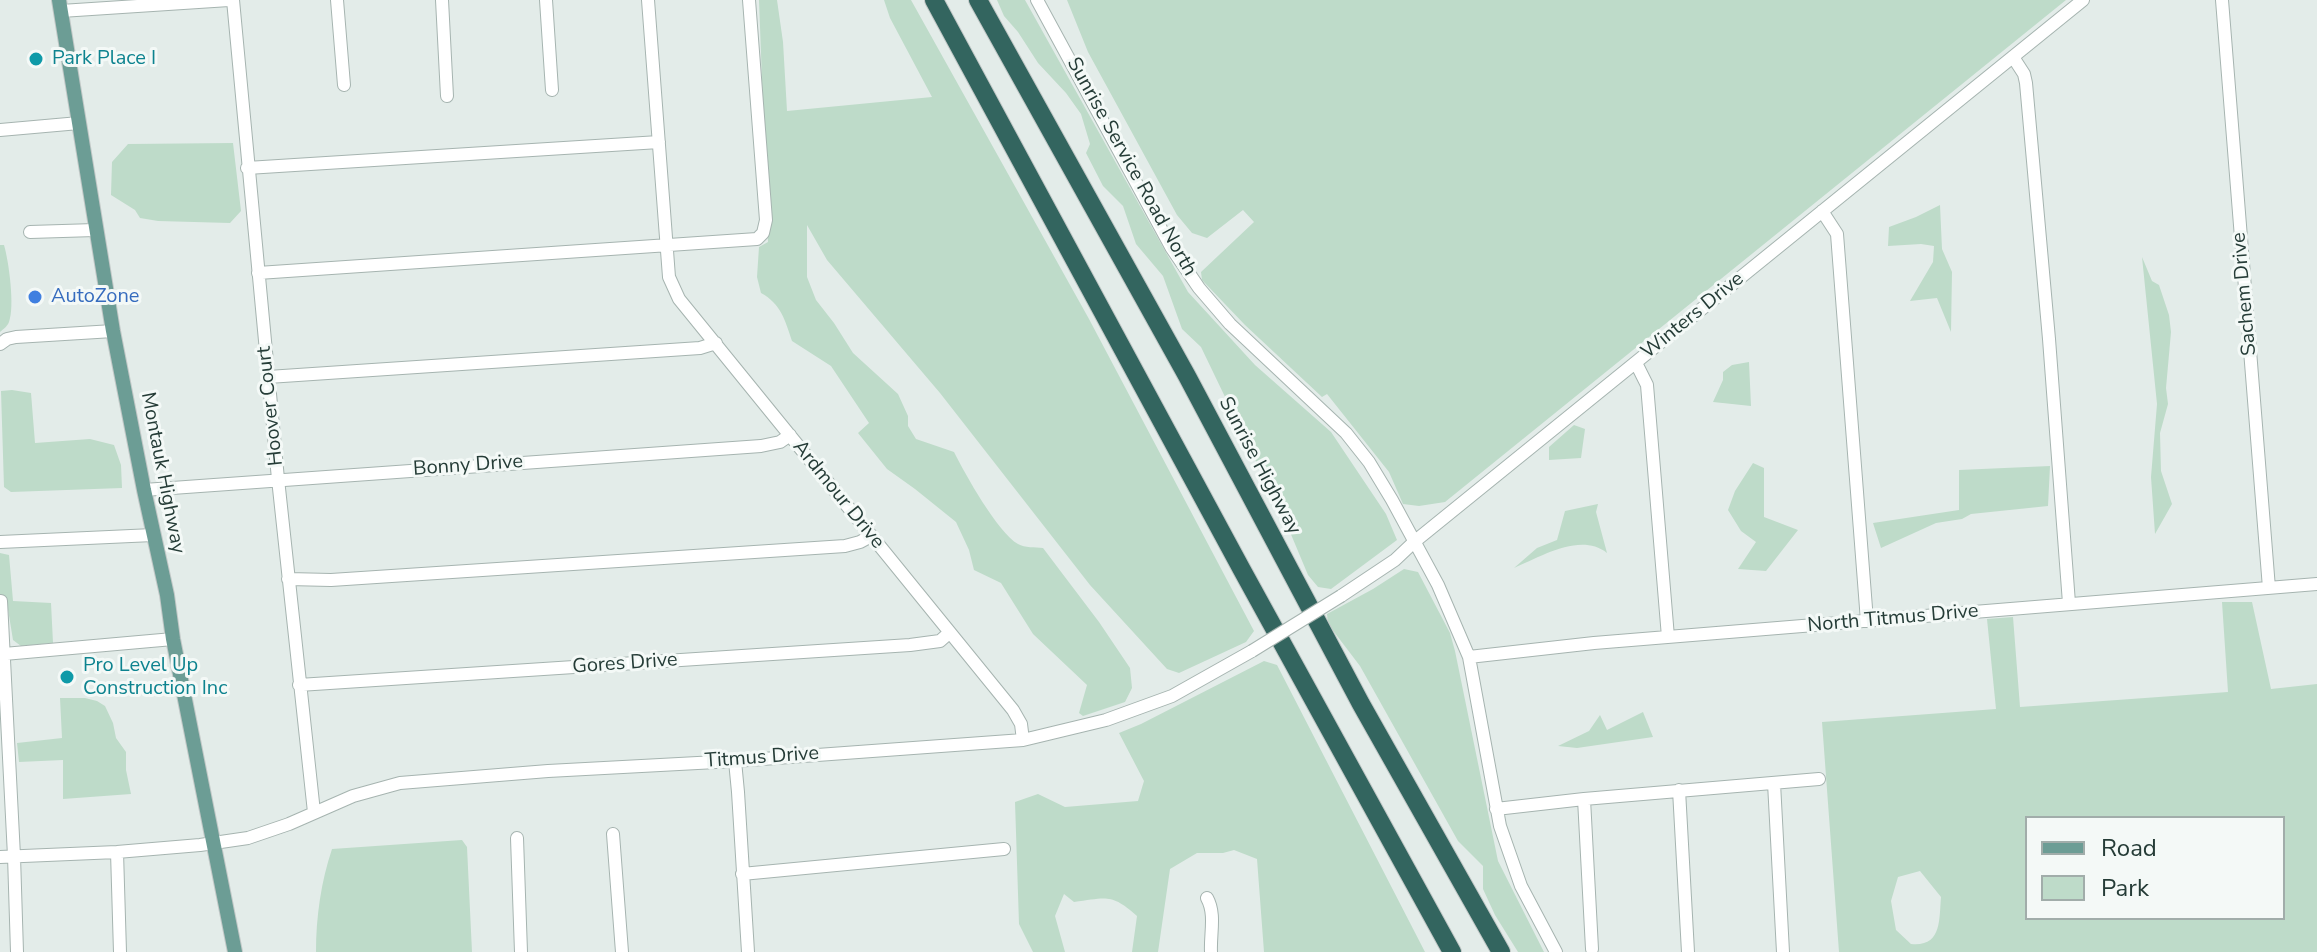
<!DOCTYPE html>
<style>
body{margin:0}
#map{position:relative;width:2317px;height:952px;overflow:hidden;background:#e3ece9;font-family:"Nunito Sans",sans-serif}
canvas{display:block}
.legend{position:absolute;left:2025px;top:816px;width:260px;height:104px;box-sizing:border-box;background:#f4f9f7;border:2px solid #a1adaa;margin:0;padding:10px 14px;list-style:none;font-size:24px;color:#253c37}
.legend li{display:flex;align-items:center;gap:16px;height:40px}
.legend b{width:40px;border:2px solid #a1adaa}
</style>
<div id="map">
<canvas width="2317" height="952"></canvas>
<ul class="legend">
<li><b style="height:10px;background:#6c9d95"></b>Road</li>
<li><b style="height:22px;background:#bedbc9"></b>Park</li>
</ul>
</div>
<script>
const ctx = document.querySelector('canvas').getContext('2d');
ctx.lineJoin = 'round';
function paint(path, color) { ctx.fillStyle = color; ctx.fill(path, 'evenodd'); }
function strokePath(path, color, width, dash) { ctx.strokeStyle = color; ctx.lineWidth = width; ctx.lineCap = dash ? 'butt' : 'round'; ctx.setLineDash(dash || []); ctx.stroke(path); }
function write(font, color, halo, rows, align = 'center') {
  ctx.font = font + ' "Nunito Sans",sans-serif'; ctx.lineWidth = 6; ctx.setLineDash([]); ctx.textBaseline = 'middle'; ctx.strokeStyle = halo; ctx.fillStyle = color; for (const [text, x, y, turn = 0] of rows) {
    ctx.save(); ctx.translate(x, y); ctx.rotate((+turn || 0) * Math.PI / 180); ctx.textAlign = isNaN(turn) ? turn : align; if (halo) ctx.strokeText(text, 0, 0); ctx.fillText(text, 0, 0); ctx.restore();
  }
}
paint(new Path2D(`
 M 759,0 L 777,0 L 783,42 L 787,111 L 932,97 L 890,18 L 884,0 L 911,0 L 1089,319 L 1254,631 L 1246,642 L 1179,673 L 1167,669 L 1090,585 L 940,393 L 827,260 L 807,225 L 807,277 L 816,300 L 834,323 L 853,353 L 898,394 L 908,416 L 908,426 L 916,439 L 954,452 C 965,474 998,533 1018,544 C 1025,548 1035,547 1043,548 L 1099,622 L 1130,668 L 1132,688 L 1125,702 L 1083,716 L 1079,713 L 1087,685 L 1033,634 L 1001,583 L 974,570 L 969,550 L 956,522 L 915,489 L 887,469 L 858,433 L 869,423 L 831,366 L 792,341 C 785,320 781,304 761,293 L 757,277 L 759,247 L 768,242 Z
 M 997,0 L 1025,0 L 1188,292 L 1255,365 L 1331,432 L 1386,514 L 1397,540 L 1331,589 L 1318,587 L 1308,575 L 1290,532 L 1201,347 L 1182,329 L 1163,276 L 1136,244 L 1123,206 L 1103,186 L 1086,153 L 1090,144 L 1081,114 L 1066,93 L 1038,63 L 1018,32 L 1004,16 Z
 M 1067,0 L 2066,0 L 1445,502 L 1419,506 L 1403,504 L 1389,472 L 1327,394 L 1322,397 L 1245,325 L 1202,280 L 1201,272 L 1254,222 L 1243,210 L 1207,238 L 1192,233 L 1177,215 L 1088,52 Z
 M 233,143 L 241,211 L 230,223 L 158,221 L 140,218 L 135,210 L 111,195 L 112,162 L 128,144 Z
 M 1940,205 L 1942,249 L 1952,272 L 1951,332 L 1937,298 L 1910,301 L 1933,262 L 1934,246 L 1921,244 L 1888,246 L 1889,227 L 1916,217 Z
 M 0,245 L 4,245 C 9,262 15,307 9,322 C 7,327 4,328 0,332 Z
 M 2142,257 L 2152,281 L 2159,285 L 2169,315 L 2171,332 L 2166,388 L 2168,404 L 2160,433 L 2161,471 L 2172,504 L 2155,534 L 2151,477 L 2157,404 Z
 M 1749,362 L 1751,406 L 1713,402 L 1723,380 L 1723,372 L 1732,365 Z
 M 12,390 L 31,393 L 35,443 L 90,439 L 114,445 L 121,465 L 122,488 L 11,492 L 4,487 L 1,391 Z
 M 1574,425 L 1585,429 L 1581,458 L 1549,460 L 1549,447 Z
 M 1753,463 L 1764,468 L 1764,517 L 1798,530 L 1766,571 L 1738,569 L 1756,542 L 1741,531 L 1728,510 L 1735,491 Z
 M 2050,466 L 2048,506 L 1971,514 L 1962,519 L 1936,523 L 1881,548 L 1873,523 L 1959,510 L 1959,470 Z
 M 1598,504 L 1596,512 L 1607,553 C 1580,532 1541,557 1514,568 L 1537,548 L 1557,540 L 1565,511 Z
 M 0,553 L 9,555 L 13,601 L 51,603 L 53,643 L 21,646 L 13,640 L 6,597 L 0,597 Z
 M 1404,569 L 1418,572 L 1450,633 L 1455,651 L 1498,861 L 1544,952 L 1518,952 L 1495,915 L 1483,889 L 1483,866 L 1458,841 L 1360,666 L 1328,624 L 1327,614 L 1373,589 Z
 M 2222,602 L 2252,602 L 2271,689 L 2317,684 L 2317,952 L 1839,952 L 1822,722 L 1996,709 L 1987,619 L 2013,617 L 2020,707 L 2228,692 ZM 2283,818 L 2283,918 L 2027,918 L 2027,818 ZM 1920,871 L 1941,897 C 1939,920 1942,947 1911,944 L 1896,930 L 1891,901 L 1898,877 Z
 M 1264,661 L 1277,665 L 1425,952 L 1264,952 L 1257,859 L 1234,850 L 1223,853 L 1197,853 L 1170,869 L 1158,952 L 1132,952 L 1137,916 C 1111,893 1107,898 1074,902 L 1064,894 L 1055,916 L 1065,952 L 1033,952 L 1019,924 L 1015,802 L 1038,794 L 1065,807 L 1138,801 L 1144,781 L 1119,733 L 1141,724 Z
 M 60,698 L 85,698 L 97,701 L 105,706 L 113,723 L 116,738 L 126,752 L 126,770 L 131,794 L 63,799 L 63,760 L 19,762 L 17,743 L 62,738 Z
 M 1643,712 L 1653,737 L 1577,748 L 1558,746 L 1589,731 L 1600,715 L 1607,730 Z
 M 462,840 L 467,847 L 472,952 L 316,952 C 316,917 321,882 332,849 Z`), '#bedbc9');
const minor = new Path2D(`
 M 233,0 L 278,479 L 314,812
 M 337,0 L 344,85
 M 442,0 L 447,96
 M 546,0 L 552,90
 M 648,0 L 669,277 L 679,299 L 1013,710 L 1021,724 L 1023,740
 M 1037,0 L 1171,247 L 1199,288 L 1230,324 L 1346,433 L 1369,462 L 1392,500 L 1438,585 L 1469,657 L 1500,826 L 1521,886 L 1556,952
 M 2222,0 L 2269,588
 M 61,11 L 229,0
 M 2013,57 L 2024,74 L 2026,83 L 2049,339 L 2069,603
 M 0,130 L 79,123
 M 247,168 L 659,142
 M 1822,211 L 1837,234 L 1867,621
 M 30,232 L 95,230
 M 258,273 L 757,239 L 763,233 L 766,220 L 749,0
 M 0,344 L 7,339 L 16,337 L 113,331
 M 1636,363 L 1647,385 L 1668,637
 M 268,377 L 700,348 L 716,343
 M 144,490 L 761,446 L 780,442 L 790,435
 M 0,542 L 153,535
 M 288,579 L 331,580 L 845,546 L 860,542 L 871,536
 M 1341,596 L 1395,560 L 1414,542 L 2083,0
 M 1,601 L 14,856 L 17,952
 M 4,654 L 173,639
 M 1469,657 L 1594,643 L 2317,584
 M 299,685 L 910,645 L 940,641 L 949,633
 M 735,761 L 738,792 L 748,952
 M 1774,783 L 1783,952
 M 1679,790 L 1688,952
 M 1584,799 L 1592,949
 M 1496,809 L 1584,799 L 1819,779
 M 613,834 L 622,952
 M 517,838 L 521,952
 M 117,852 L 120,952
 M 0,857 L 117,852 L 200,845 L 248,838 L 289,824 L 353,796 L 400,783 L 548,771 L 735,761 L 1023,740 L 1106,720 L 1172,696 L 1252,651
 M 742,874 L 1004,849
 M 1207,898 C 1216,914 1210,934 1211,952`);
const major = new Path2D(`
 M 59,0 L 113,331 L 144,490 L 167,595 L 173,639 L 235,952`);
const highway = new Path2D(`
 M 934,0 L 1242,570 L 1452,952
 M 978,0 L 1187,376 L 1361,704 L 1501,952`);
strokePath(minor, '#a6b4b0', 14);
strokePath(major, '#c2c8c7', 16);
strokePath(highway, '#c2c8c7', 20);
strokePath(minor, '#fff', 12);
strokePath(major, '#6c9d95', 14);
strokePath(highway, '#33655f', 18);
const minorBridge = new Path2D(`
 M 1252,651 L 1341,596`);
strokePath(minorBridge, '#a6b4b0', 14, []);
strokePath(minorBridge, '#fff', 12);
for (const [x, y, r, color] of [
 [36,59,8,"#0f9aa8"],
 [35,297,8,"#3f7fe0"],
 [67,677,8,"#0f9aa8"]
]) { const dot = new Path2D(); dot.arc(x, y, r, 0, 2 * Math.PI); ctx.fillStyle = color; ctx.fill(dot); strokePath(dot, '#f4f9f7', 3); }
write('20px', '#0d838f', '#f4f9f7', [
 ["Park Place I",52,59],
 ["Pro Level Up",83,666],
 ["Construction Inc",83,689]
], 'left');
write('20px', '#253c37', '#f4f9f7', [
 ["Sunrise Service Road North",1131,167,61],
 ["Sachem Drive",2245,294,-95],
 ["Winters Drive",1693,316,-39],
 ["Hoover Court",271,406,-96],
 ["Bonny Drive",468,466,-4],
 ["Sunrise Highway",1259,466,62],
 ["Montauk Highway",162,473,79],
 ["Ardmour Drive",838,495,51],
 ["North Titmus Drive",1893,619,-5],
 ["Gores Drive",625,664,-4],
 ["Titmus Drive",762,758,-4]
]);
write('20px', '#366cbe', '#f4f9f7', [
 ["AutoZone",51,297]
], 'left');
</script>
